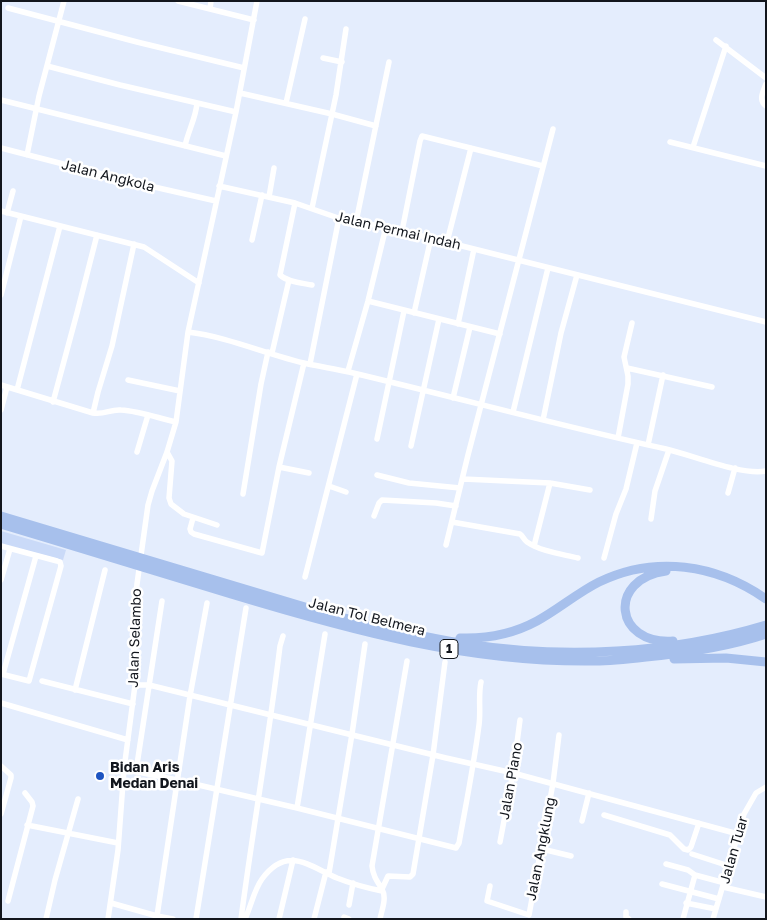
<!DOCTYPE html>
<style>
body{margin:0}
#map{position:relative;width:767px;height:920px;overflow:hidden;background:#e4edfd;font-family:"Golos Text",sans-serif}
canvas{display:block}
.frame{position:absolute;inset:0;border:2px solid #12161d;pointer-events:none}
</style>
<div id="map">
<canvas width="767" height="920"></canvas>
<div class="frame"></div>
</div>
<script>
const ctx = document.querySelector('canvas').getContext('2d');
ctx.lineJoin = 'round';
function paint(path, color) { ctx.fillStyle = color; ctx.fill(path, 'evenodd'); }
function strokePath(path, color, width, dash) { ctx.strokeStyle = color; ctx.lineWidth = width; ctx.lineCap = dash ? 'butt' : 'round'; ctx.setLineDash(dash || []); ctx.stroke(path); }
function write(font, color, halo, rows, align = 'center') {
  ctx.font = font + ' "Golos Text",sans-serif'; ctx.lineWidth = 5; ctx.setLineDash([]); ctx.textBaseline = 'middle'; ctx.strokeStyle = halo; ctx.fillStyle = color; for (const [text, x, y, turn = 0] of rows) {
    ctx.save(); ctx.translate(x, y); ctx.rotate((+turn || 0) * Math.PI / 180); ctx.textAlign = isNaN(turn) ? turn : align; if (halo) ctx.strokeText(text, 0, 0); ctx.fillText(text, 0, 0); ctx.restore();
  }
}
paint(new Path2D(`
 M 1,531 L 66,550 L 63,560 L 1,544 Z`), '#cadaf8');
strokePath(new Path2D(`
 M 178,1 L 254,20
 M 8,8 L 137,42 L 244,68
 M 210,9 L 211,1
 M 716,40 L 766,78
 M 323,58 L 342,62
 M 47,66 L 120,85 L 236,112
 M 766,84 C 763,92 758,100 766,106
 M 240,93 L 332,114 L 376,126
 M 1,100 L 226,156
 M 286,103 L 305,19
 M 670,142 L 766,166
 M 185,146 C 188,131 196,118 197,103
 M 693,147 L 726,46
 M 1,148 L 141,184 L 216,201
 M 27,155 L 39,96 L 64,1
 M 219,186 L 295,203 L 344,220 L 386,227 L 766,322
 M 269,197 L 274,168
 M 295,203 L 280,275 C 287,282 302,283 312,285
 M 312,208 L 336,95 L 346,29
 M 1,211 L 144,247 L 199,283
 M 7,213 L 13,191
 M 356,222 L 389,62
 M 402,231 L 420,141 L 422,136 L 543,166
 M 252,240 L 262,195
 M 447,242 L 471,148
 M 1,295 L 21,216
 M 368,301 L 500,334
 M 414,313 L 431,238
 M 458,324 L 474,249
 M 188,332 C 229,337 268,355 308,364 C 322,367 336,369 349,372 C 455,397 560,426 666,449 C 692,455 742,476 766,471
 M 272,353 L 289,280
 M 310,364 L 339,218
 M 627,368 L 712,387
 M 348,371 L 368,301 L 386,227
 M 128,380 L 180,391
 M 1,385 L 93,413 C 105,415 110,409 121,410 C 139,411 158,418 176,422
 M 17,390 L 60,226
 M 453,398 L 470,327
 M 53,402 L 77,313 L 97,235
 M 1,410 L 7,387
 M 513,412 L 548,268
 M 93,413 L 98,392 L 112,346 L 134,244
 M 543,420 L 561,333 L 577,275
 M 618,438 L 628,384 L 628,376 L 624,357 L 632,323
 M 377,439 L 404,311
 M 648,445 L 663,375
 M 411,446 L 439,319
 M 137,452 L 148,415
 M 167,452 L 172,461 L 169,498 L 171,504 L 184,514 L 217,525
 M 279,467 L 309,473
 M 377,475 L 409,483 L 460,488
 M 463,479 L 550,483 L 590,490
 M 329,486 L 346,492
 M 728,493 L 735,468
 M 243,494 L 261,384 L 268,352
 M 374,516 L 379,503 L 382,500 L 436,503 L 456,506
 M 193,518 L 190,529 L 191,532 L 194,534 L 262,553 L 279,467 L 304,363
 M 651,519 L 655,491 L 669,450
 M 452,522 L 520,534 C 523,536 524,540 527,542 C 542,552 562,554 578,558
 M 446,545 L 468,455 L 553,129
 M 1,546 L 57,561 L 60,562 L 61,566 L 29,681 L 1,674
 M 534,546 L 550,483
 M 604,558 L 616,514 L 626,489 L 637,443
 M 305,577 L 357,374
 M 1,580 L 10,549
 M 3,674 L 36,556
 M 42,681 L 133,704
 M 135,685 L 149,685 L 446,758 L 513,773 L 738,834
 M 75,690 L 105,570
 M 1,703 L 128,740
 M 1,766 L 11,775 L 11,778 L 1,814
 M 124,769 L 177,780 L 297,808 L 456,848 L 459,843 C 466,804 474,764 479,725 C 481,710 478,696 481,682
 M 136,771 L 162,601
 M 297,808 L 325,634
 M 604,815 L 670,835 L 684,849 L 688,850 L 691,847 L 699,823
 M 582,821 L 589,793
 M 27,825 L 118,843
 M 500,842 L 513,773 L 520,720
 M 542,849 L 571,856
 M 692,854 L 729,866
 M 666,864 L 688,870 L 695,875 L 725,883
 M 329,873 L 352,734 L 365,644
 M 662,884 L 719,899
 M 490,886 L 487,901 L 529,915 L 553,783 L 559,735
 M 723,887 L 766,897
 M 382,889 L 388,876 L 410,877 L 413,874 L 433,755 L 445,662
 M 8,901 L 33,806 L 32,802 L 25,793
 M 111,903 L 157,916 L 173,919
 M 686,903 L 716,909
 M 349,905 L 353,883
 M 626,912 L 626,917 L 629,919
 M 157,916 L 190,696 L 207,603
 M 344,917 L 349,919
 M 46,919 L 55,880 L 78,799
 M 108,919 L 118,850 L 124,769 L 135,685 L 133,630 L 137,584 L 148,505 L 152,491 L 167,452 L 176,422 L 188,332 L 236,112 L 257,1
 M 196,919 L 246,608
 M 241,919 C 253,828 269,737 280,646 L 283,636
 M 245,919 C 251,906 254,890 262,879 C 287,845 309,866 337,878 C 352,884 367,888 382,891
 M 279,919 L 293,860
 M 314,919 L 326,872
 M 380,919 C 382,909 387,898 382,889 C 377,881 373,876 372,866 L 407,661
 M 683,919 L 695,875
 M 713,919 L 744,814 L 756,793 L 766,787`), '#fff', 5.5);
strokePath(new Path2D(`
 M 1,516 L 325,613 C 372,625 418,636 466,644 C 564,659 670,654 766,625
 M 1,524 C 78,547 155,571 231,594 C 350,630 470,663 595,661 C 612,661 629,659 646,657 C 686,653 727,647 766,634
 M 666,571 C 607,579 614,645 673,641
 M 460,638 C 487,639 513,634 537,621 C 559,609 577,593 599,582 C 655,555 716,564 766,599
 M 674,659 L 726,658 L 766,662`), '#a7c0ec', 9);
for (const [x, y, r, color] of [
 [100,776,5,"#1d54c1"]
]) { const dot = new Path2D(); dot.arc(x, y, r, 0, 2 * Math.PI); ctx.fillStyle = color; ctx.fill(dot); strokePath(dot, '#fff', 2); }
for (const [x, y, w] of [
 [449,649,18]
]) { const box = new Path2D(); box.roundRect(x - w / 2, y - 9.5, w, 19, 4); ctx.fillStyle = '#fff'; ctx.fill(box); strokePath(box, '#12161d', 1); }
write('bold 12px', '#12161d', null, [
 ["1",449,649]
]);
write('14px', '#12161d', '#fff', [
 ["Jalan Angkola",108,176,14],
 ["Jalan Permai Indah",398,231,13],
 ["Jalan Tol Belmera",367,617,14],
 ["Jalan Selambo",135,638,-88],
 ["Jalan Piano",511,781,-80],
 ["Jalan Angklung",541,849,-79],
 ["Jalan Tuar",734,850,-74]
]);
write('bold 14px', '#12161d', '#fff', [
 ["Bidan Aris",110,768],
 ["Medan Denai",110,784]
], 'left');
</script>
